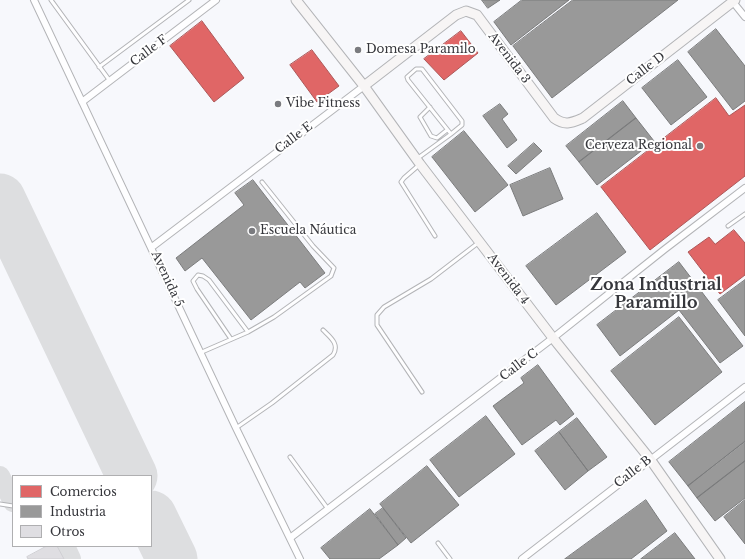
<!DOCTYPE html>
<meta charset="utf-8">
<style>
body{margin:0}
#map{position:relative;width:745px;height:559px;overflow:hidden;background:#f7f8fc;font-family:"Libre Baskerville",serif}
canvas{display:block}
.legend{position:absolute;left:12px;top:475px;width:140px;height:72px;box-sizing:border-box;background:#fff;border:1px solid #afafb1;margin:0;padding:5px 7px;list-style:none;font-size:12px;color:#36373c}
.legend li{display:flex;align-items:center;gap:8px;height:20px}
.legend b{width:20px;border:1px solid #afafb1}
</style>
<div id="map">
<canvas width="745" height="559"></canvas>
<ul class="legend">
<li><b style="height:11px;background:#e06666"></b>Comercios</li>
<li><b style="height:11px;background:#999"></b>Industria</li>
<li><b style="height:11px;background:#dfdee2"></b>Otros</li>
</ul>
</div>
<script>
const ctx = document.querySelector('canvas').getContext('2d');
ctx.lineJoin = 'round';
function paint(path, color) { ctx.fillStyle = color; ctx.fill(path, 'evenodd'); }
function strokePath(path, color, width, dash) { ctx.strokeStyle = color; ctx.lineWidth = width; ctx.lineCap = dash ? 'butt' : 'round'; ctx.setLineDash(dash || []); ctx.stroke(path); }
function write(font, color, halo, rows, align = 'center') {
  ctx.font = font + ' "Libre Baskerville",serif'; ctx.lineWidth = 4; ctx.setLineDash([]); ctx.textBaseline = 'middle'; ctx.strokeStyle = halo; ctx.fillStyle = color; for (const [text, x, y, turn = 0] of rows) {
    ctx.save(); ctx.translate(x, y); ctx.rotate((+turn || 0) * Math.PI / 180); ctx.textAlign = isNaN(turn) ? turn : align; if (halo) ctx.strokeText(text, 0, 0); ctx.fillText(text, 0, 0); ctx.restore();
  }
}
const shops = new Path2D(`
 M 202,21 L 244,78 L 214,102 L 170,46 Z
 M 461,31 L 478,53 L 444,80 L 424,59 Z
 M 312,50 L 339,86 L 317,102 L 290,65 Z
 M 716,98 L 729,116 L 745,105 L 745,176 L 650,250 L 601,187 Z
 M 734,230 L 745,243 L 745,275 L 720,294 L 688,252 L 709,237 L 715,244 Z`);
paint(shops, '#e06666');
strokePath(shops, '#ad5859', 1);
const industry = new Path2D(`
 M 482,0 L 500,0 L 488,8 Z
 M 522,0 L 569,0 L 511,45 L 494,22 Z
 M 573,0 L 678,0 L 552,98 L 513,46 Z
 M 716,29 L 745,66 L 745,101 L 733,110 L 688,52 Z
 M 678,60 L 707,97 L 671,125 L 642,88 Z
 M 623,101 L 636,118 L 579,162 L 566,146 Z
 M 500,104 L 508,114 L 502,119 L 517,140 L 507,148 L 483,116 Z
 M 636,118 L 654,141 L 597,185 L 579,162 Z
 M 464,131 L 508,185 L 475,212 L 432,157 Z
 M 534,143 L 542,151 L 516,174 L 508,166 Z
 M 550,168 L 563,199 L 523,216 L 510,185 Z
 M 253,180 L 325,273 L 305,288 L 300,282 L 251,320 L 202,258 L 185,271 L 176,258 L 244,205 L 235,193 Z
 M 597,213 L 626,252 L 556,305 L 526,266 Z
 M 679,262 L 743,346 L 720,363 L 679,310 L 620,356 L 597,325 Z
 M 745,280 L 745,336 L 718,300 Z
 M 679,317 L 722,372 L 655,425 L 611,371 Z
 M 538,365 L 574,414 L 560,425 L 556,420 L 522,445 L 493,406 L 524,383 L 521,378 Z
 M 745,402 L 745,441 L 688,486 L 669,462 Z
 M 486,416 L 515,454 L 459,497 L 430,460 Z
 M 577,418 L 607,457 L 588,471 L 559,432 Z
 M 559,432 L 588,471 L 565,490 L 535,451 Z
 M 745,442 L 745,461 L 697,498 L 688,486 Z
 M 745,461 L 745,498 L 715,521 L 697,498 Z
 M 427,466 L 459,505 L 411,543 L 380,504 Z
 M 646,500 L 667,531 L 631,559 L 565,559 Z
 M 745,500 L 745,544 L 724,517 Z
 M 383,508 L 406,538 L 398,545 L 375,514 Z
 M 370,509 L 398,545 L 379,559 L 330,559 L 321,548 Z
 M 675,533 L 695,559 L 641,559 Z`);
paint(industry, '#999');
strokePath(industry, '#7b7c7d', 1);
strokePath(new Path2D(`
 M 0,476 L 13,502
 M 65,546 L 71,559`), '#dddee0', 20);
strokePath(new Path2D(`
 M 0,199 L 132,476
 M 151,516 L 172,559`), '#dddee0', 51);
const building = new Path2D(`
 M 47,546 L 57,546 L 64,559 L 28,559 L 27,557 Z`);
paint(building, '#dfdee2');
strokePath(building, '#cfcfd3', 1);
const lane = new Path2D(`
 M 51,0 L 110,81
 M 99,67 L 189,0
 M 430,107 L 420,117 L 431,136 L 437,138 L 447,130
 M 418,158 L 451,134 L 408,80 L 407,77 L 416,69 L 422,69 L 462,121 L 462,125 L 451,134
 M 419,165 L 404,178 L 401,182 L 435,236
 M 728,226 L 745,214
 M 231,339 L 197,289 L 193,281 L 198,275 L 203,276 L 209,280 L 248,332
 M 202,352 L 248,332 L 274,317 L 331,276 L 334,268 L 313,246 L 262,182
 M 422,392 L 377,325 L 377,315 L 384,307 L 431,279 L 478,243
 M 236,428 L 272,403 L 333,355 C 340,344 330,337 323,330
 M 290,457 L 328,509
 M 0,504 L 13,506
 M 438,543 L 450,559`);
const street = new Path2D(`
 M 34,0 L 236,428 L 300,559
 M 733,2 L 745,17
 M 82,102 L 216,0
 M 152,247 L 364,86
 M 290,538 L 553,338 L 665,249 L 745,188
 M 522,559 L 745,387`);
const secondary = new Path2D(`
 M 296,0 L 364,86 L 420,164 L 553,338 L 650,459 L 720,559
 M 364,86 L 456,15 L 466,11 L 477,15 L 554,118 C 565,126 571,123 583,118 L 735,0`);
strokePath(lane, '#b3b4b7', 5);
strokePath(street, '#b3b4b7', 8);
strokePath(secondary, '#b3b4b7', 11);
strokePath(lane, '#fefeff', 3);
strokePath(street, '#fefeff', 6);
strokePath(secondary, '#f7f5f5', 9);
for (const [x, y, r, color] of [
 [358,50,4,"#7a7b7f"],
 [278,104,4,"#7a7b7f"],
 [700,146,4,"#7a7b7f"],
 [252,231,4,"#7a7b7f"]
]) { const dot = new Path2D(); dot.arc(x, y, r, 0, 2 * Math.PI); ctx.fillStyle = color; ctx.fill(dot); strokePath(dot, '#fff', 1.5); }
write('12px', '#36373c', '#fff', [
 ["Domesa Paramilo",366,50],
 ["Vibe Fitness",286,104],
 ["Cerveza Regional",692,146,"right"],
 ["Escuela Náutica",260,231]
], 'left');
write('12px', '#36373c', '#fff', [
 ["Calle F",149,51,-37],
 ["Avenida 3",509,58,53],
 ["Calle D",646,69,-38],
 ["Calle E",294,138,-37],
 ["Avenida 5",167,279,65],
 ["Avenida 4",508,279,53],
 ["Calle C",519,365,-37],
 ["Calle B",633,472,-38]
]);
write('bold 16px', '#36373c', '#fff', [
 ["Zona Industrial",656,285],
 ["Paramillo",656,303]
]);
</script>
